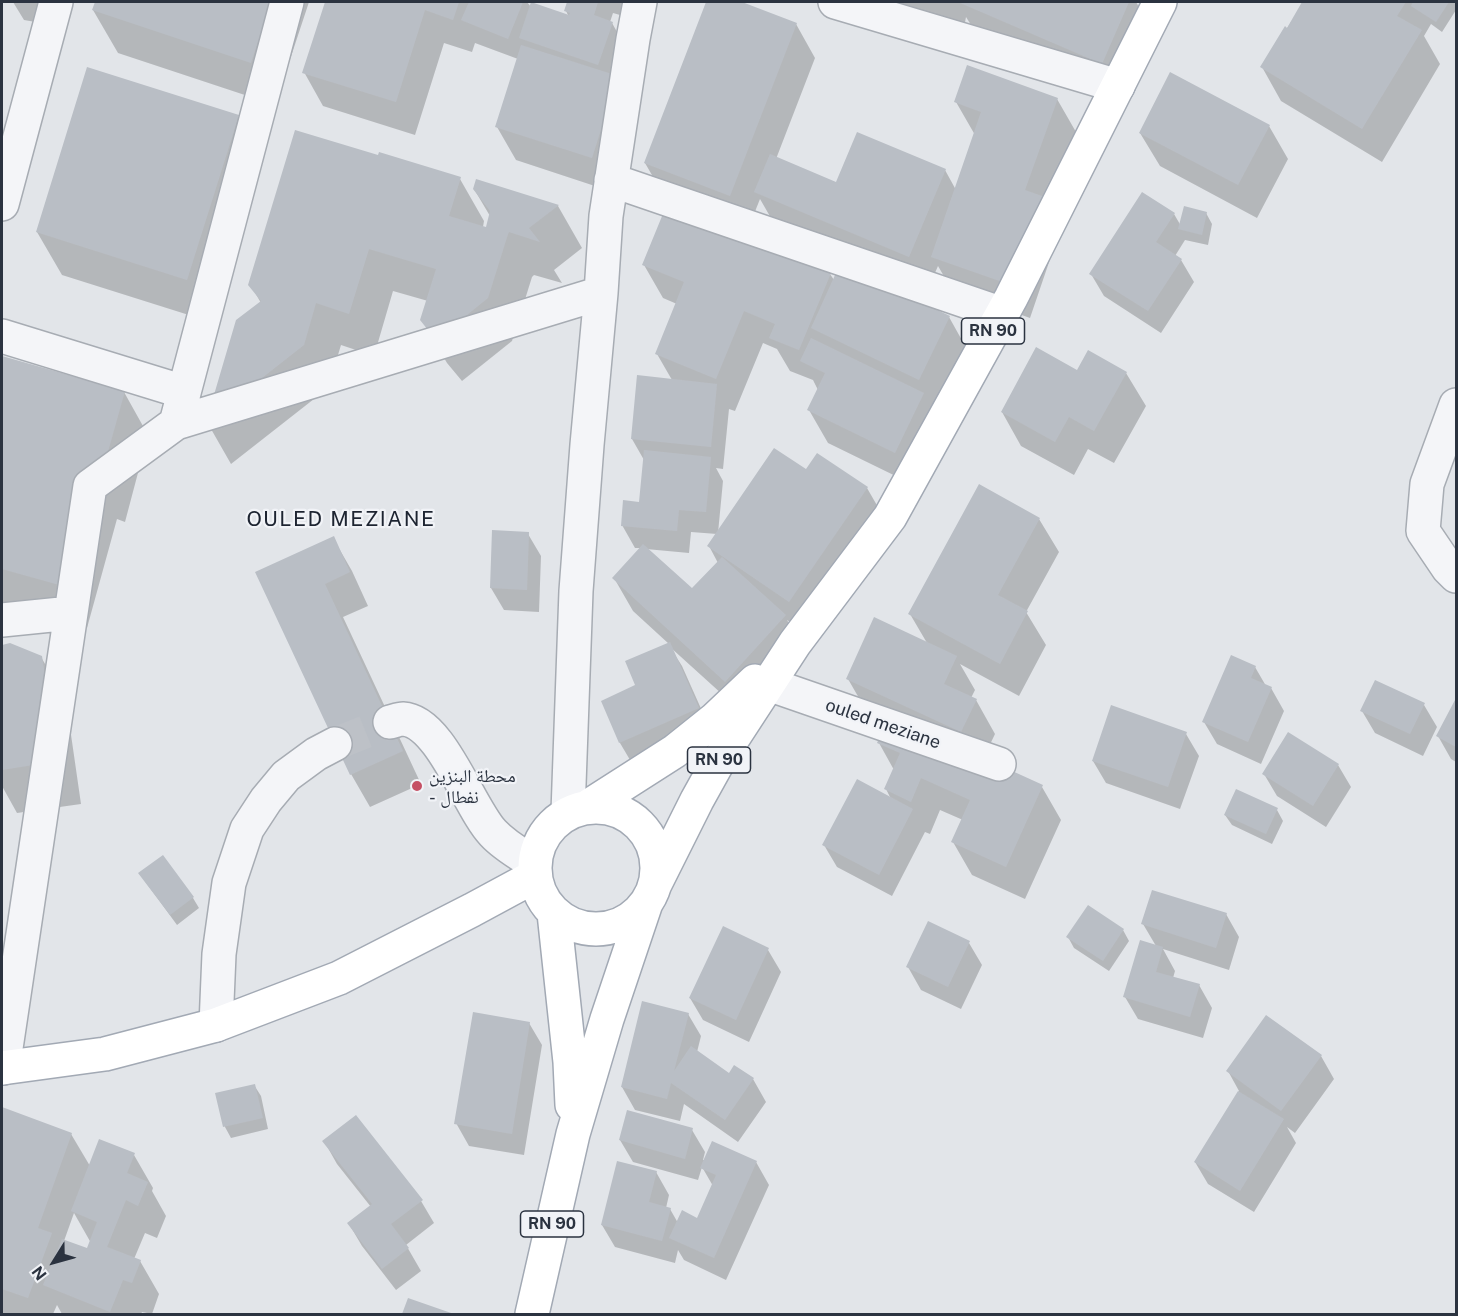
<!DOCTYPE html>
<meta charset="utf-8">
<style>
body{margin:0}
#map{position:relative;width:1458px;height:1316px;overflow:hidden;background:#e2e5e9;font-family:"Public Sans",sans-serif}
canvas{display:block}
.frame{position:absolute;inset:0;border:3px solid #2b3340;pointer-events:none}
.north{position:absolute;left:24px;top:1232px;width:60px;height:60px;-webkit-text-stroke:4px #f1f3f7;paint-order:stroke;rotate:233deg;font-size:16px;font-weight:700;line-height:24px;text-align:center;color:#2b3340}
.north::after{content:'';display:block;margin:auto;width:21px;height:27px;background:#2b3340;clip-path:polygon(50% 0,100% 100%,50% 72%,0 100%)}
</style>
<div id="map">
<canvas width="1458" height="1316"></canvas>
<div class="frame"></div>
<div class="north">N</div>
</div>
<script>
const ctx = document.querySelector('canvas').getContext('2d');
ctx.lineJoin = 'round';
function paint(path, color) { ctx.fillStyle = color; ctx.fill(path, 'evenodd'); }
function strokePath(path, color, width, dash) { ctx.strokeStyle = color; ctx.lineWidth = width; ctx.lineCap = dash ? 'butt' : 'round'; ctx.setLineDash(dash || []); ctx.stroke(path); }
function write(font, color, halo, rows, align = 'center') {
  ctx.font = font + ' "Public Sans","Noto Naskh Arabic",sans-serif'; ctx.lineWidth = 4.5; ctx.setLineDash([]); ctx.textBaseline = 'middle'; ctx.strokeStyle = halo; ctx.fillStyle = color; for (const [text, x, y, turn = 0] of rows) {
    ctx.save(); ctx.translate(x, y); ctx.rotate((+turn || 0) * Math.PI / 180); ctx.textAlign = isNaN(turn) ? turn : align; if (halo) ctx.strokeText(text, 0, 0); ctx.fillText(text, 0, 0); ctx.restore();
  }
}
paint(new Path2D(`
 M 13,2 L 51,2 L 47,24 L 24,20 Z
 M 96,2 L 309,2 L 275,105 L 118,53 L 93,10 Z
 M 326,2 L 527,2 L 531,7 L 569,17 L 566,11 L 568,2 L 638,2 L 634,19 L 613,13 L 610,22 L 612,23 L 625,46 L 610,191 L 516,160 L 497,127 L 518,59 L 475,43 L 472,52 L 444,43 L 415,135 L 323,106 L 304,72 Z
 M 707,2 L 738,2 L 796,24 L 815,58 L 776,159 L 837,184 L 945,170 L 956,190 L 975,135 L 956,102 L 1057,99 L 1076,132 L 1060,230 L 1030,318 L 952,290 L 938,266 L 928,289 L 775,225 L 760,199 L 748,229 L 664,196 L 645,163 Z
 M 900,2 L 1136,2 L 1151,27 L 1121,97 L 976,33 L 966,17 L 964,28 L 906,12 Z
 M 1304,2 L 1456,2 L 1456,10 L 1442,32 L 1431,24 L 1424,36 L 1440,64 L 1382,162 L 1281,101 L 1262,67 Z
 M 238,117 L 262,159 L 211,322 L 62,275 L 37,232 Z
 M 1269,126 L 1288,159 L 1257,218 L 1160,166 L 1140,133 Z
 M 460,179 L 484,221 L 483,227 L 487,229 L 490,216 L 474,189 L 558,206 L 582,248 L 554,270 L 562,283 L 534,275 L 532,277 L 512,341 L 462,381 L 447,363 L 422,320 L 428,301 L 393,291 L 374,356 L 341,345 L 328,388 L 231,464 L 207,422 L 261,303 L 250,284 Z
 M 1206,213 L 1212,224 L 1208,245 L 1185,240 L 1175,256 L 1181,260 L 1194,282 L 1161,333 L 1104,296 L 1091,274 L 1174,214 L 1181,226 Z
 M 644,265 L 830,274 L 834,280 L 949,317 L 968,351 L 938,412 L 931,408 L 942,427 L 914,485 L 828,443 L 809,410 L 818,390 L 813,380 L 790,371 L 777,349 L 763,343 L 735,411 L 729,409 L 723,469 L 716,468 L 723,481 L 718,533 L 806,471 L 867,488 L 886,521 L 808,634 L 787,620 L 804,650 L 744,714 L 670,647 L 682,666 L 711,731 L 633,765 L 620,743 L 603,701 L 637,686 L 669,644 L 633,611 L 614,578 L 641,548 L 635,548 L 622,525 L 640,503 L 644,460 L 632,439 L 672,380 L 657,354 L 677,304 L 663,298 ZM 691,532 L 717,534 L 709,546 L 718,563 L 692,591 L 646,549 L 689,553 Z
 M 2,358 L 124,392 L 148,435 L 125,522 L 117,519 L 87,628 L 2,604 Z
 M 1077,372 L 1126,373 L 1146,406 L 1114,463 L 1088,449 L 1074,475 L 1021,446 L 1002,412 Z
 M 979,487 L 1039,519 L 1059,552 L 1026,612 L 1046,645 L 1019,696 L 960,664 L 975,690 L 971,698 L 976,700 L 995,734 L 983,759 L 1042,787 L 1061,820 L 1025,899 L 972,875 L 953,842 L 963,820 L 940,810 L 930,834 L 925,832 L 892,896 L 837,867 L 824,845 L 891,799 L 886,789 L 894,770 L 879,743 L 888,722 L 867,712 L 848,679 L 927,643 L 910,614 Z
 M 528,534 L 541,556 L 539,612 L 504,610 L 491,588 Z
 M 333,538 L 352,571 L 368,606 L 343,617 L 421,784 L 370,807 L 351,774 L 257,573 Z
 M 10,645 L 41,657 L 66,700 L 81,804 L 17,813 L 2,786 L 2,646 Z
 M 1255,667 L 1266,686 L 1271,688 L 1284,711 L 1261,764 L 1217,744 L 1204,722 Z
 M 1456,702 L 1456,762 L 1451,759 L 1438,736 Z
 M 1424,705 L 1437,727 L 1423,756 L 1375,733 L 1362,711 Z
 M 1112,707 L 1186,734 L 1199,756 L 1180,809 L 1106,783 L 1093,761 Z
 M 1338,765 L 1351,787 L 1326,827 L 1277,796 L 1264,774 Z
 M 1277,810 L 1283,821 L 1272,844 L 1232,825 L 1225,815 Z
 M 140,874 L 193,898 L 199,908 L 177,925 L 147,884 Z
 M 1226,914 L 1239,937 L 1229,970 L 1163,949 L 1175,971 L 1173,978 L 1199,985 L 1212,1008 L 1203,1038 L 1138,1019 L 1125,997 L 1156,946 L 1143,924 Z
 M 723,928 L 768,950 L 781,972 L 749,1042 L 703,1020 L 690,998 Z
 M 1123,930 L 1129,941 L 1109,971 L 1074,948 L 1068,937 Z
 M 969,943 L 982,965 L 961,1009 L 921,990 L 908,967 Z
 M 688,1014 L 701,1036 L 697,1052 L 729,1075 L 753,1079 L 766,1102 L 738,1142 L 684,1104 L 680,1121 L 635,1110 L 622,1087 Z
 M 529,1023 L 542,1045 L 524,1155 L 469,1146 L 456,1123 Z
 M 1321,1056 L 1334,1079 L 1295,1133 L 1287,1127 L 1296,1143 L 1254,1212 L 1208,1184 L 1195,1162 L 1239,1091 L 1228,1071 Z
 M 254,1085 L 261,1096 L 268,1129 L 231,1138 L 225,1127 L 217,1094 Z
 M 2,1108 L 71,1134 L 90,1166 L 134,1155 L 153,1188 L 152,1191 L 166,1216 L 157,1238 L 145,1233 L 134,1259 L 140,1261 L 159,1294 L 152,1314 L 142,1312 L 141,1314 L 62,1314 L 57,1305 L 53,1314 L 2,1314 ZM 74,1213 L 91,1243 L 88,1250 L 64,1241 Z
 M 692,1130 L 705,1152 L 703,1160 L 756,1162 L 769,1185 L 726,1280 L 684,1260 L 678,1250 L 675,1263 L 615,1247 L 602,1225 L 656,1172 L 669,1195 L 666,1208 L 670,1209 L 678,1223 L 698,1220 L 713,1186 L 702,1167 L 698,1180 L 633,1162 L 620,1140 Z
 M 324,1141 L 421,1201 L 434,1223 L 406,1245 L 421,1271 L 396,1290 L 362,1246 L 349,1224 L 371,1207 L 337,1164 Z
 M 408,1300 L 450,1314 L 403,1314 Z`), '#0003');
paint(new Path2D(`
 M 95,2 L 271,2 L 251,63 L 92,10 Z
 M 325,2 L 459,2 L 453,20 L 425,10 L 396,102 L 302,73 Z
 M 469,2 L 523,2 L 508,39 L 461,20 Z
 M 531,2 L 569,15 L 570,13 L 564,11 L 567,2 L 598,2 L 594,15 L 613,22 L 598,65 L 519,38 Z
 M 706,2 L 742,2 L 797,23 L 730,196 L 644,163 Z
 M 958,2 L 1129,2 L 1102,64 Z
 M 1302,2 L 1406,2 L 1397,16 L 1422,30 L 1362,129 L 1260,67 L 1285,26 L 1287,28 Z
 M 1413,2 L 1449,2 L 1436,22 L 1411,6 Z
 M 521,45 L 618,76 L 592,158 L 495,127 Z
 M 967,65 L 1058,98 L 1025,190 L 1042,196 L 1011,285 L 931,257 L 981,112 L 954,102 Z
 M 87,67 L 239,115 L 187,280 L 36,232 Z
 M 1170,72 L 1270,125 L 1238,185 L 1139,133 Z
 M 295,130 L 378,155 L 379,152 L 461,177 L 449,216 L 486,227 L 490,211 L 473,189 L 476,179 L 559,205 L 529,228 L 540,242 L 509,232 L 508,234 L 488,298 L 436,340 L 420,320 L 436,269 L 369,249 L 349,314 L 316,303 L 304,345 L 206,422 L 236,320 L 261,301 L 248,285 Z
 M 857,132 L 946,169 L 909,257 L 754,192 L 770,154 L 836,182 Z
 M 1142,192 L 1175,213 L 1156,242 L 1182,259 L 1148,311 L 1089,274 Z
 M 667,204 L 831,273 L 799,350 L 769,338 L 775,324 L 744,311 L 716,379 L 655,354 L 684,282 L 642,265 Z
 M 1184,206 L 1207,212 L 1202,235 L 1178,229 Z
 M 840,264 L 950,316 L 919,380 L 811,328 Z
 M 811,338 L 924,393 L 895,453 L 807,410 L 825,373 L 800,361 Z
 M 1036,347 L 1077,370 L 1088,350 L 1127,372 L 1094,431 L 1069,417 L 1055,442 L 1001,412 Z
 M 2,356 L 125,391 L 100,480 L 63,586 L 2,569 Z
 M 637,375 L 717,384 L 711,447 L 631,439 Z
 M 774,448 L 806,469 L 817,453 L 868,487 L 789,602 L 707,546 Z
 M 644,450 L 711,457 L 706,512 L 679,510 L 677,531 L 621,526 L 623,500 L 639,502 Z
 M 979,484 L 1040,518 L 998,595 L 1028,611 L 1000,664 L 908,614 Z
 M 492,530 L 529,532 L 527,590 L 490,588 Z
 M 334,536 L 350,572 L 325,584 L 403,751 L 350,775 L 255,572 Z
 M 643,544 L 692,588 L 722,557 L 786,615 L 725,682 L 612,578 Z
 M 874,617 L 957,656 L 944,684 L 977,699 L 961,732 L 846,679 Z
 M 670,642 L 699,708 L 619,743 L 601,701 L 635,685 L 625,661 Z
 M 10,643 L 42,656 L 58,761 L 2,770 L 2,645 Z
 M 1231,655 L 1256,666 L 1251,678 L 1272,687 L 1248,742 L 1202,722 Z
 M 1375,680 L 1425,703 L 1410,734 L 1360,711 Z
 M 1456,698 L 1456,747 L 1436,736 Z
 M 1111,705 L 1187,732 L 1168,787 L 1092,761 Z
 M 889,715 L 1043,785 L 1006,867 L 951,842 L 970,800 L 921,778 L 911,802 L 884,789 L 900,753 L 877,743 Z
 M 1288,732 L 1339,764 L 1313,806 L 1262,774 Z
 M 857,779 L 913,809 L 879,875 L 822,845 Z
 M 1236,789 L 1278,808 L 1266,834 L 1224,815 Z
 M 163,855 L 194,897 L 170,915 L 138,873 Z
 M 1152,890 L 1227,913 L 1216,948 L 1141,924 Z
 M 1088,905 L 1124,929 L 1103,961 L 1066,937 Z
 M 928,921 L 970,941 L 948,987 L 906,967 Z
 M 723,926 L 769,948 L 736,1020 L 689,998 Z
 M 1140,940 L 1163,947 L 1156,972 L 1200,984 L 1190,1017 L 1123,997 Z
 M 642,1001 L 689,1013 L 674,1071 L 691,1046 L 729,1073 L 734,1065 L 754,1078 L 725,1120 L 671,1083 L 667,1099 L 621,1087 Z
 M 473,1012 L 530,1022 L 512,1134 L 454,1124 Z
 M 1266,1015 L 1322,1055 L 1281,1111 L 1226,1071 Z
 M 255,1084 L 263,1118 L 223,1127 L 215,1093 Z
 M 1238,1091 L 1284,1119 L 1240,1191 L 1194,1162 Z
 M 2,1107 L 72,1133 L 38,1228 L 52,1233 L 28,1298 L 2,1289 Z
 M 627,1110 L 693,1128 L 685,1159 L 619,1140 Z
 M 356,1115 L 423,1200 L 391,1224 L 409,1248 L 382,1269 L 347,1223 L 372,1204 L 322,1141 Z
 M 99,1139 L 135,1153 L 127,1173 L 148,1182 L 138,1206 L 126,1200 L 107,1247 L 141,1260 L 132,1283 L 123,1280 L 110,1312 L 43,1285 L 62,1239 L 87,1248 L 97,1222 L 71,1211 Z
 M 712,1141 L 757,1161 L 714,1258 L 669,1238 L 682,1210 L 697,1218 L 716,1175 L 700,1168 Z
 M 617,1161 L 657,1171 L 649,1202 L 671,1208 L 662,1241 L 601,1225 Z
 M 408,1298 L 454,1314 L 402,1314 Z`), '#b9bec5');
strokePath(new Path2D(`
 M 335,744 L 390,722`), '#bdc1c7', 33, [33, 16]);
const minor = new Path2D(`
 M 835,2 L 1118,86
 M 611,180 L 1003,314
 M 2,204 L 56,2
 M 2,336 L 184,392
 M 1456,405 L 1427,484 L 1423,531 L 1448,568 L 1456,576
 M 176,423 L 287,2
 M 2,620 L 71,613
 M 768,684 L 999,764
 M 390,722 C 394,721 399,719 403,719 C 441,721 469,808 493,833 C 505,846 520,854 534,863
 M 568,812 L 576,591 L 587,445 L 601,293 L 606,216 L 633,39 L 640,2
 M 216,1025 L 219,954 L 229,883 L 247,829 L 266,800 L 286,776 L 316,754 L 335,744
 M 3,1068 L 90,486 L 176,423 L 601,293`);
const major = new Path2D(`
 M 589,806 L 675,751 L 715,719 L 755,681
 M535 868a61 61 0 1 1 122 0a61 61 0 1 1-122 0Z
 M 655,884 L 697,800 L 722,755 L 795,643 L 890,517 L 1011,298 L 1160,2
 M 554,913 L 570,1062 L 572,1105
 M 2,1068 L 105,1054 L 216,1025 L 339,978 L 472,910 L 535,876
 M 532,1314 L 573,1134 L 607,1019 L 646,903`);
strokePath(minor, '#a7acb3', 36);
strokePath(major, '#a2a9b4', 36);
strokePath(minor, '#f4f5f8', 33);
strokePath(major, '#fff', 33);
for (const [x, y, r, color] of [
 [417,786,6,"#c55064"]
]) { const dot = new Path2D(); dot.arc(x, y, r, 0, 2 * Math.PI); ctx.fillStyle = color; ctx.fill(dot); strokePath(dot, '#f1f3f7', 2); }
for (const [x, y, w] of [
 [993,331,63],
 [719,760,63],
 [552,1224,63]
]) { const box = new Path2D(); box.roundRect(x - w / 2, y - 13, w, 26, 4.5); ctx.fillStyle = '#f1f3f7'; ctx.fill(box); strokePath(box, '#2b3340', 1.5); }
write('bold 16px', '#2b3340', null, [
 ["RN 90",993,331],
 ["RN 90",719,760],
 ["RN 90",552,1224]
]);
write('18px', '#2b3340', '#f1f3f7', [
 ["ouled meziane",883,724,19]
]);
write('18px', '#2b3340', '#f1f3f7', [
 ["محطة البنزين",429,776],
 ["- نفطال",429,797]
], 'left');
ctx.letterSpacing = '1.5px';
write('21px', '#1d2431', '#f1f3f7', [
 ["OULED MEZIANE",341,520]
]);
ctx.letterSpacing = '0px';
</script>
